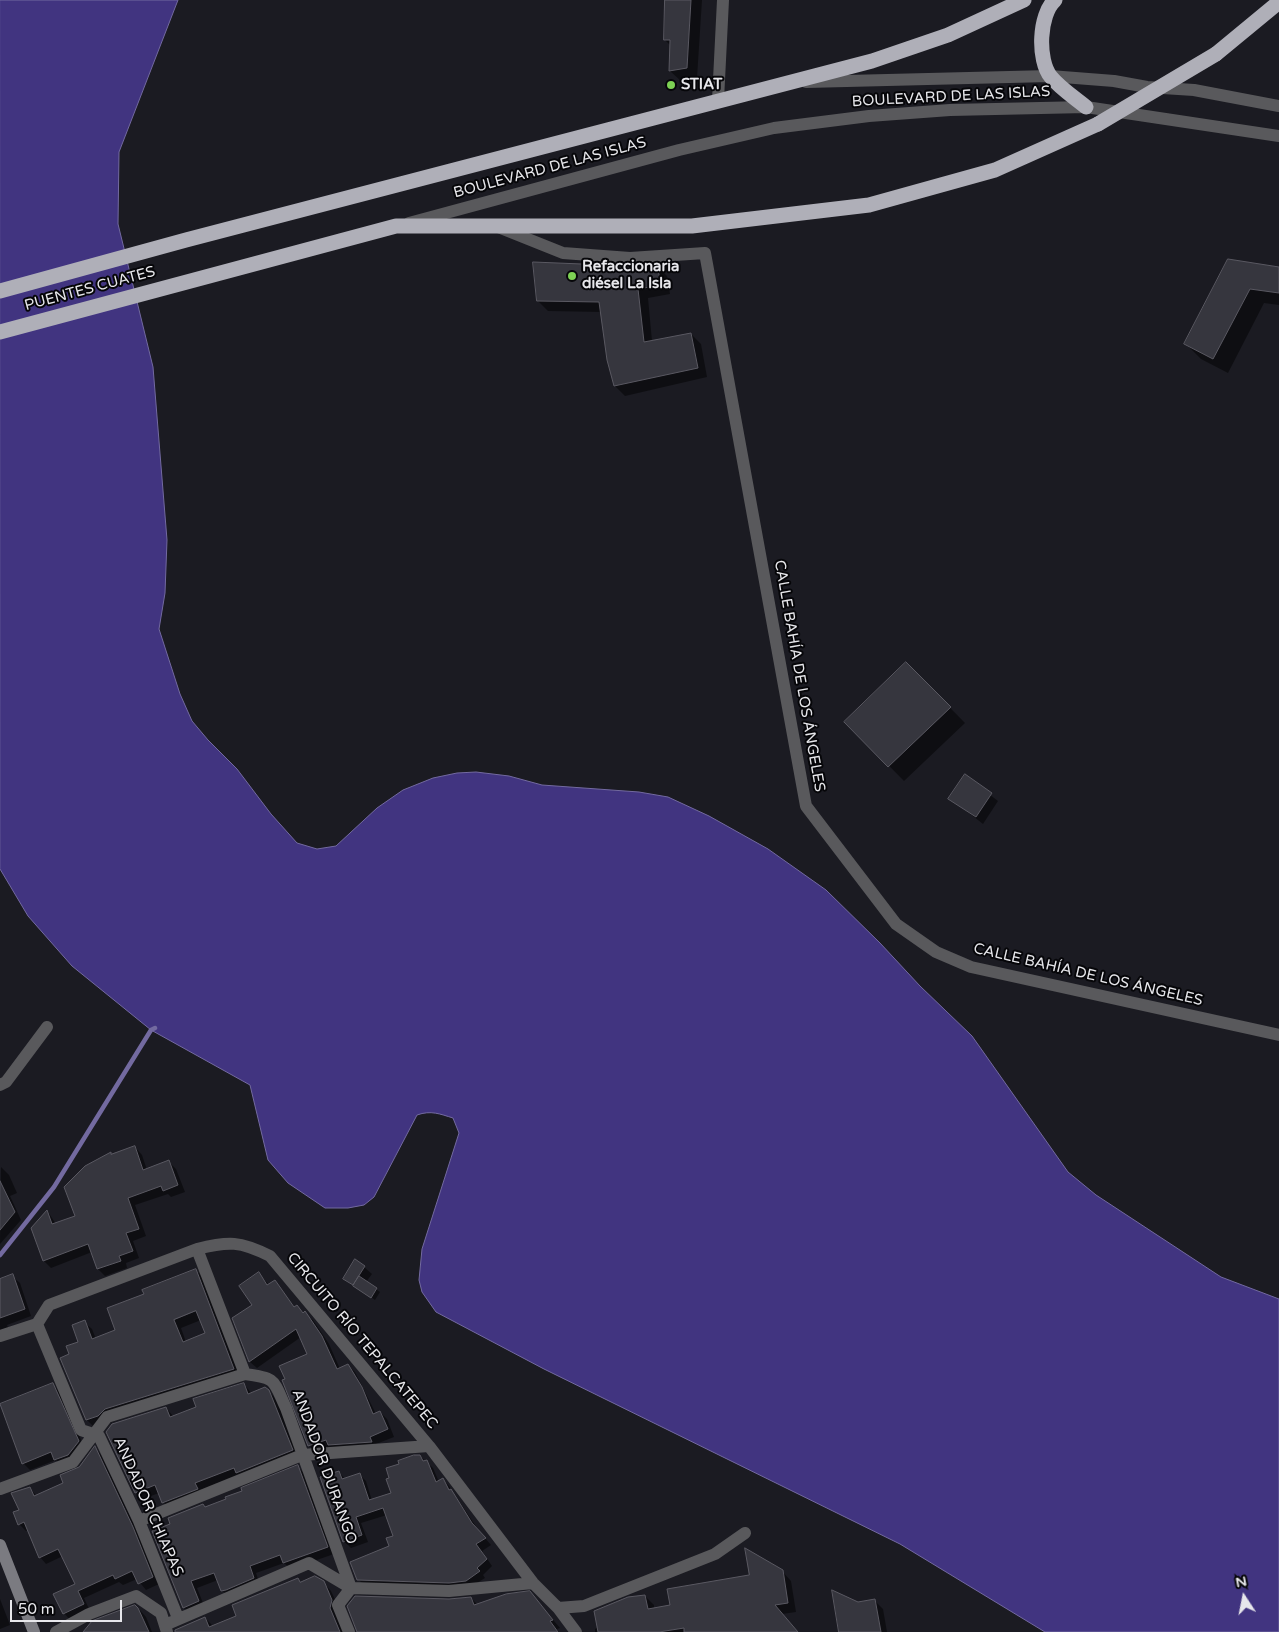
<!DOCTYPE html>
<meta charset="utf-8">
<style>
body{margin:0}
#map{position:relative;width:1279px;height:1632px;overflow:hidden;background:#1b1b22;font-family:"Varela Round",sans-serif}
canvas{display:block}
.north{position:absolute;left:1219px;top:1572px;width:50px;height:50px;-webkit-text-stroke:4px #060609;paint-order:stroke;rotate:349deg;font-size:14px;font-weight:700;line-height:20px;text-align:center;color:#e7e7eb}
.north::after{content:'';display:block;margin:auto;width:18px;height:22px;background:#e7e7eb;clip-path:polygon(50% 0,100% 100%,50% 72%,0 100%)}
.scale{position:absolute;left:10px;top:1600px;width:112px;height:22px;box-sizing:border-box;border:2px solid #e7e7eb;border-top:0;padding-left:6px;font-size:15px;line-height:18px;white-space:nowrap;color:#e7e7eb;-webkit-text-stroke:4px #060609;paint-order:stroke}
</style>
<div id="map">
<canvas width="1279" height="1632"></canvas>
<div class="north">N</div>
<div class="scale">50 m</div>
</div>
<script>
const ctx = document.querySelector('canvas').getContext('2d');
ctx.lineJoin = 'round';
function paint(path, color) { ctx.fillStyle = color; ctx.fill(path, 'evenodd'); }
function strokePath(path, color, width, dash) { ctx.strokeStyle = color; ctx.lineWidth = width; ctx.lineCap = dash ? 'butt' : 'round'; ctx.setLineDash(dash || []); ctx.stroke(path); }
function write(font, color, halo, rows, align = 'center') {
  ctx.font = font + ' "Varela Round",sans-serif'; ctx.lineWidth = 4; ctx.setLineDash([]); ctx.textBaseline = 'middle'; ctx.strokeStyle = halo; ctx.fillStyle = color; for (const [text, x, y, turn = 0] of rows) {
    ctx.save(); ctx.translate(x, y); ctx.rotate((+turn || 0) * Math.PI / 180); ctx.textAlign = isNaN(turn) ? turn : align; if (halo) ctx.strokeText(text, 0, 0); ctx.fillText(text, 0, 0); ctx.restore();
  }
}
const water = new Path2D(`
 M 0,0 L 178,0 L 119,152 L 118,224 L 153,367 L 167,540 L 165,593 L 159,629 L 180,694 L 192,721 L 208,740 L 237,769 L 271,814 L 297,843 L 317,849 L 336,846 L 377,808 L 403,790 L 433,778 L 457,773 L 476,772 L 509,776 L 542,785 L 639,792 L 668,797 L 709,816 L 768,849 L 826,890 L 880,943 L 920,986 L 972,1036 L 1068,1172 L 1096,1195 L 1221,1277 L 1279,1299 L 1279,1632 L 1045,1632 L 900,1544 L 544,1369 L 436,1312 L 422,1292 L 419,1280 L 422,1249 L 459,1133 L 453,1118 C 440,1114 431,1110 417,1115 L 374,1197 L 364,1205 L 348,1208 L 325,1208 L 288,1183 L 268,1160 L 250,1085 L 151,1030 L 72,966 L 28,916 L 0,869 Z`);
paint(water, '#413480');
strokePath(water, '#736aa0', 1);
paint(new Path2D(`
 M 666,0 L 702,0 L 697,78 L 681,81 L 670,71 L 671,46 L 665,40 Z
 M 1229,260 L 1279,269 L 1279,305 L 1264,303 L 1228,373 L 1201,359 L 1186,344 Z
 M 657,266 L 667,276 L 670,294 L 648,298 L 652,341 L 691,334 L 701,344 L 707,377 L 625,396 L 615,386 L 602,312 L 548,311 L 538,301 L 630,267 Z
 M 906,663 L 965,723 L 904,781 L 846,722 Z
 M 965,776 L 998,801 L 983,824 L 950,798 Z
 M 135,1147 L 142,1155 L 147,1170 L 169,1162 L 176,1169 L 185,1192 L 171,1197 L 168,1194 L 135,1205 L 146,1236 L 133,1241 L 139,1258 L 126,1263 L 127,1268 L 105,1276 L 98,1269 L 92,1252 L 51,1268 L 44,1261 L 33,1229 L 48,1212 L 56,1224 L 76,1217 L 112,1155 Z
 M 1,1167 L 9,1175 L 17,1193 L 10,1196 L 21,1220 L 0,1244 Z
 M 364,1267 L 372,1274 L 366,1282 L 380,1292 L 375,1300 L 345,1278 Z
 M 196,1270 L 203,1278 L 241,1377 L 95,1428 L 87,1420 L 62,1359 L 71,1355 L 80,1342 L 84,1322 L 92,1329 L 96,1339 L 117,1331 L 145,1295 ZM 201,1320 L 206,1334 L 186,1342 L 181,1328 Z
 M 259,1274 L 269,1285 L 275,1281 L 295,1308 L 297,1307 L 313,1320 L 329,1344 L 340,1369 L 348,1365 L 355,1372 L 376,1414 L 380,1412 L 387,1419 L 394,1437 L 376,1444 L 317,1453 L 310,1446 L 283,1381 L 309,1355 L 301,1337 L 257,1368 L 250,1362 L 234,1318 L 254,1305 Z
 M 12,1276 L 20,1283 L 31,1316 L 7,1325 L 9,1330 L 0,1332 L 0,1280 Z
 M 244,1384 L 252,1394 L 267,1389 L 274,1397 L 285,1419 L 299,1457 L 170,1509 L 163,1502 L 159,1493 L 143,1499 L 136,1492 L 166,1408 L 174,1417 L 197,1408 Z
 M 53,1385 L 60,1392 L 85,1449 L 63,1467 L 56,1460 L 30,1470 L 23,1463 Z
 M 95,1448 L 101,1455 L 139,1535 L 159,1584 L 146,1590 L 137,1579 L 123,1585 L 119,1582 L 84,1598 L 90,1611 L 70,1620 L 64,1613 L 76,1585 L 63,1556 L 46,1564 L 40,1557 L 28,1530 L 26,1531 L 19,1524 L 20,1510 L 29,1488 L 37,1496 L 64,1483 L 80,1468 Z
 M 420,1456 L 433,1468 L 439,1482 L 443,1479 L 449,1486 L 479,1531 L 491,1545 L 482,1551 L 492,1566 L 483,1575 L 485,1578 L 472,1586 L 365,1586 L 358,1579 L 391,1547 L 394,1537 L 387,1515 L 361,1523 L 368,1542 L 351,1548 L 344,1541 L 339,1472 L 345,1479 L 359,1474 L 366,1481 L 372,1501 L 392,1494 Z
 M 298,1467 L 305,1474 L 334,1554 L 291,1569 L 284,1563 L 256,1573 L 260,1585 L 229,1597 L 222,1590 L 218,1580 L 197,1588 L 205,1608 L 191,1615 L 184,1608 L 153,1531 L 228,1500 Z
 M 782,1571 L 791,1581 L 796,1612 L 782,1614 L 798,1632 L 595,1632 L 595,1629 L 645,1596 L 654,1605 L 654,1609 L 672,1606 Z
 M 298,1580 L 301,1583 L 323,1582 L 331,1591 L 339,1608 L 344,1632 L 175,1632 L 205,1618 L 213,1626 L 238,1616 Z
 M 471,1598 L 478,1605 L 537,1601 L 560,1628 L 557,1629 L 559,1632 L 358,1632 L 449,1600 Z
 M 0,1599 L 10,1625 L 0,1629 Z
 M 874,1600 L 883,1609 L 887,1632 L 841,1632 L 858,1604 Z
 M 138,1608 L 146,1617 L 152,1632 L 89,1632 Z`), '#0007');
strokePath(new Path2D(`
 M 0,1255 L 54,1187 L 151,1030 L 155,1028`), '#736aa0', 4.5);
const building = new Path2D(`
 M 665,0 L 691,0 L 687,68 L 669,71 L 670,40 L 664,40 Z
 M 1228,259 L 1279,267 L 1279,293 L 1250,289 L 1213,359 L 1184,344 Z
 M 533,262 L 630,266 L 657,264 L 661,285 L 638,289 L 644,342 L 691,333 L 698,368 L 614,386 L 607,360 L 599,302 L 537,301 Z
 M 906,662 L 951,707 L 888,767 L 844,722 Z
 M 965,774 L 992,793 L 976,817 L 948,799 Z
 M 135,1146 L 143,1170 L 169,1160 L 178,1185 L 163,1191 L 161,1186 L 128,1198 L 139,1229 L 126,1233 L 133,1251 L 119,1256 L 121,1261 L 97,1269 L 88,1244 L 43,1261 L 31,1228 L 47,1210 L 52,1224 L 75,1216 L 64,1187 L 85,1166 L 111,1152 L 111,1154 Z
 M 0,1181 L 15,1212 L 0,1230 Z
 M 355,1259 L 365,1266 L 353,1285 L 343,1279 Z
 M 196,1269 L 234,1369 L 105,1409 L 98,1416 L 86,1420 L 60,1358 L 69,1354 L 66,1346 L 78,1342 L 72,1325 L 85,1320 L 92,1339 L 115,1330 L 107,1308 L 144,1294 L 142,1290 ZM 196,1311 L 205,1333 L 183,1342 L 174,1320 Z
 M 259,1272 L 267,1285 L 275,1280 L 294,1307 L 297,1305 L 303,1313 L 305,1311 L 322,1336 L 337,1369 L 348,1364 L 362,1387 L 373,1414 L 380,1411 L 388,1429 L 370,1437 L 372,1442 L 328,1445 L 326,1440 L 308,1446 L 282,1380 L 285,1379 L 279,1366 L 307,1354 L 296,1329 L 249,1362 L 232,1318 L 252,1305 L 239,1286 Z
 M 13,1274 L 25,1309 L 0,1318 L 0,1279 Z
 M 359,1276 L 377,1288 L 371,1298 L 353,1286 Z
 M 53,1383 L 79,1441 L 68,1455 L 54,1460 L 51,1452 L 22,1464 L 0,1404 Z
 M 244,1383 L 248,1394 L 265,1387 L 269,1390 L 293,1450 L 236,1473 L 234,1468 L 195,1483 L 198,1489 L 162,1503 L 155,1485 L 135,1493 L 106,1432 L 112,1424 L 166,1407 L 170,1417 L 196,1407 L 193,1399 Z
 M 95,1446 L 133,1527 L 153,1577 L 138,1584 L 132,1571 L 115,1579 L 113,1575 L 78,1591 L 84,1604 L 63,1614 L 53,1594 L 75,1584 L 58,1549 L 39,1558 L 24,1522 L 18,1525 L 13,1512 L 19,1510 L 11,1493 L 30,1487 L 34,1496 L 63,1483 L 60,1475 L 79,1467 Z
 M 414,1455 L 420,1455 L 423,1461 L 427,1460 L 436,1482 L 443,1478 L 449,1490 L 451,1489 L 472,1523 L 486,1538 L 476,1544 L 487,1559 L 477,1568 L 480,1571 L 466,1581 L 449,1583 L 357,1580 L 350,1562 L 389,1546 L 386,1538 L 393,1536 L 383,1508 L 356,1517 L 362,1535 L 343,1542 L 320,1477 L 339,1471 L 342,1479 L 360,1473 L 369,1500 L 391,1493 L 386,1479 L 389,1478 L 386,1468 L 399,1464 L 398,1461 Z
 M 298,1465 L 328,1547 L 283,1563 L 280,1555 L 250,1566 L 254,1578 L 226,1590 L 221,1591 L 214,1573 L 191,1581 L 199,1601 L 183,1608 L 152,1531 L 170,1524 L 168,1518 L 203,1504 L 205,1507 L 226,1499 L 225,1497 L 242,1491 L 241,1488 Z
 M 745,1548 L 783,1570 L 788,1603 L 775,1605 L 798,1632 L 684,1632 L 684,1628 L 659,1632 L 598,1632 L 594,1611 L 628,1597 L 645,1595 L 648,1609 L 670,1605 L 667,1589 L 749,1575 Z
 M 315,1576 L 324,1581 L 332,1600 L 330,1608 L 340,1632 L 175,1632 L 175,1630 L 205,1617 L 209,1627 L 236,1616 L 232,1605 L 298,1578 L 300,1582 Z
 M 832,1590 L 858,1602 L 875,1599 L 881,1632 L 839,1632 Z
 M 530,1591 L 553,1620 L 550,1621 L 558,1632 L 357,1632 L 347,1606 L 355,1596 L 449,1599 L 471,1597 L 474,1605 L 506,1594 Z
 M 135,1605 L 138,1608 L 149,1632 L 83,1632 L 92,1621 Z`);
paint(building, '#36363e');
strokePath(building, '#5a5962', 1);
strokePath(new Path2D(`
 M 806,82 L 1050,76 L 1114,81 L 1147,87 L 1194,90 L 1279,106
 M 718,100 L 723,0
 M 409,223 L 679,150 L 774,128 L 869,116 L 950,110 L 1086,107 L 1279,136
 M 498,227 L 563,253 L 630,258 L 705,253 L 806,806 L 896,924 L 936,952 L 971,967 L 1279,1035
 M 0,1085 L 6,1082 L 47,1027
 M 197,1249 L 245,1374 C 277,1378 273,1380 286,1408 L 351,1588 L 338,1605 L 349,1632
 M 37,1324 L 81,1430 L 99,1436 L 139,1521 L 178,1618
 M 0,1336 L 37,1324 L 49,1305 L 197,1249 C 229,1241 240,1241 270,1256 L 429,1446 L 533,1583 L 558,1608 L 576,1632
 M 0,1489 L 73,1462 L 107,1417 L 245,1374
 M 139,1521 L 302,1455 L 429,1446
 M 558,1608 L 584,1606 L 715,1554 L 745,1533
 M 165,1625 L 309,1563 L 351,1588 L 449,1591 L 533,1583
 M 56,1632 L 89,1614 L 136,1596 L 161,1613 L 167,1632`), '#59595c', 12);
strokePath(new Path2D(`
 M 0,1545 L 34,1632`), '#7b7b81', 12);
strokePath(new Path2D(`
 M 1055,0 C 1039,14 1037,60 1051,77 C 1060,88 1075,98 1086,107
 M 1216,54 L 1279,2
 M 0,291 L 186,240 L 872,61 L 948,35 L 1024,0
 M 0,332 L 396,226 L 692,226 L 869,205 L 995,170 L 1098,124`), '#afafb8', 15);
strokePath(new Path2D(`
 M 1098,124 L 1216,54`), '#afafb8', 15);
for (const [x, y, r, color] of [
 [671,85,5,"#7dd154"],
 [572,276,5,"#7dd154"]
]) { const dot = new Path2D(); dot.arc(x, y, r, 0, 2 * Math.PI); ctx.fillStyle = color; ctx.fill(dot); strokePath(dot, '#060609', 2); }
write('bold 15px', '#e7e7eb', '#060609', [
 ["STIAT",681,85],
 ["Refaccionaria",582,267],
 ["diésel La Isla",582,284]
], 'left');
write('15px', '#e7e7eb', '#060609', [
 ["BOULEVARD DE LAS ISLAS",951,97,-3],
 ["BOULEVARD DE LAS ISLAS",550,168,-15],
 ["PUENTES CUATES",90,289,-15],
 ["CALLE BAHÍA DE LOS ÁNGELES",799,676,80],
 ["CALLE BAHÍA DE LOS ÁNGELES",1088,975,13],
 ["CIRCUITO RÍO TEPALCATEPEC",362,1341,50],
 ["ANDADOR DURANGO",324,1467,70],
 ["ANDADOR CHIAPAS",148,1507,66]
]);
</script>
